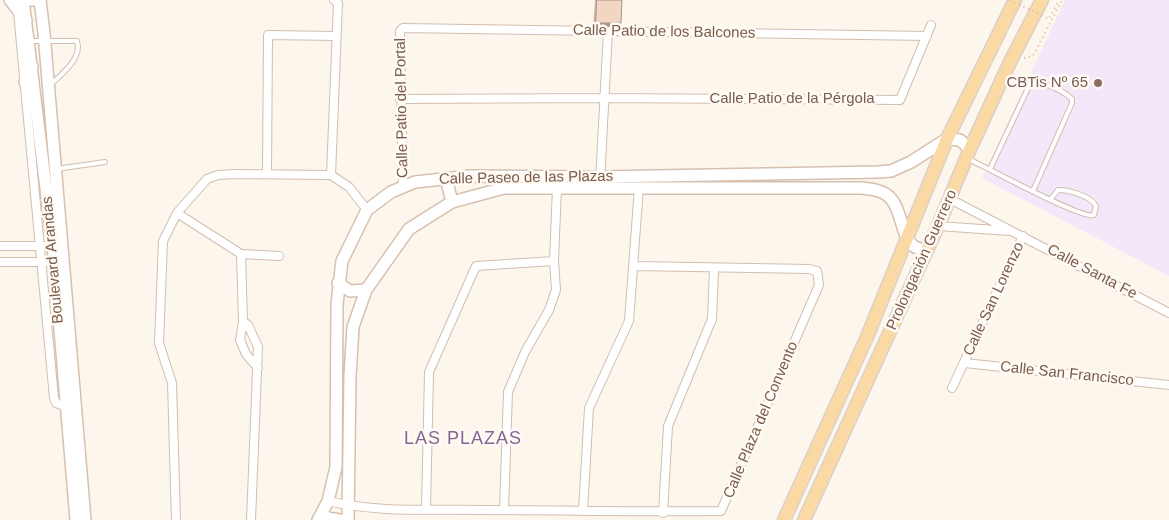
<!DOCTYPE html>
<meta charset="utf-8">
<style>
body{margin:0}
canvas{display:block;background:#fdf6ec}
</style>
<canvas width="1169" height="520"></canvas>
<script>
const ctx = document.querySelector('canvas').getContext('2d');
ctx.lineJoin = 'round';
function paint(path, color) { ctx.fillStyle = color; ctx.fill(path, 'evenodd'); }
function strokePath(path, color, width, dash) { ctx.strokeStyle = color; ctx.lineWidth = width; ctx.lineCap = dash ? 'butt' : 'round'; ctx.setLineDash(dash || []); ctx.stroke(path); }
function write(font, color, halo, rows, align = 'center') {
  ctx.font = font + ' Arial,sans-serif'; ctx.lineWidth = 5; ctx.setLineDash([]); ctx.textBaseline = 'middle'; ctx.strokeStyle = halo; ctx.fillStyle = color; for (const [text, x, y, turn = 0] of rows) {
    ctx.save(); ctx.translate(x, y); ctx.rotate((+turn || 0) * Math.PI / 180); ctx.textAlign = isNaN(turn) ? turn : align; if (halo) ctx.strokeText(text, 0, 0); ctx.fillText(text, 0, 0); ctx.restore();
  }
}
paint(new Path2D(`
 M 1065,0 L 1169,0 L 1169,276 L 982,178 Z`), '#f3e8fa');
const lane = new Path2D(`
 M 29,41 L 77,41 C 83,58 61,75 50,85
 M 968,159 C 987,167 1082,220 1094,215 L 1096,206 C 1091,196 1069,190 1058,190 L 1050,200
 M 56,169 L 105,162
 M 990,169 L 1030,84 C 1039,78 1065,92 1072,99 L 1072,103 L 1033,191`);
const street = new Path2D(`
 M 18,12 L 54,398 L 56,403 L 67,407
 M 400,99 L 603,98 L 900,100 L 931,25
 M 267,174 L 268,35 L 336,36
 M 331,175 L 338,3 L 334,0
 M 600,181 L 608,31
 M 403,186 L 400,31 L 403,28 L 927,36
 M 950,199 L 1169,313
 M 177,213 L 241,254 L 243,321 L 240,340 L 246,354 L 258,368
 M 938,226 L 1010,231
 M 0,246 L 43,246
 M 241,254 L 279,256
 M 0,262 L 58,262
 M 243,321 L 248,325 L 258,347 L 251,520
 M 965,363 L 1169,385
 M 952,388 L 1023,236
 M 328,501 C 378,513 432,509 483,510 C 562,510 642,512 721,511 L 819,285 L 817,271 L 809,269 L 635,266
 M 426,509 L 429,372 L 476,266 L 554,261
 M 504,510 L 508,392 L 525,352 L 549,310 L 556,290 L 554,261 L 557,188
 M 583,511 L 589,408 L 629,321 L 639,187
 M 663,513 L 668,426 L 712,319 L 714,269
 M 176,520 L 172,383 L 159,343 L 163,241 L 177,213 L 207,179 L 218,175 L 235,174 L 331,175 L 349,187 L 367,210`);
const secondary = new Path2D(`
 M 10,0 L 26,20
 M 20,0 L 40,0 L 44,33 L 85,520
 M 23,0 L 53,246 L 76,520
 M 25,82 L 32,66
 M 446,178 L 452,202
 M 338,283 L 350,291 L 366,290
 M 322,513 L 327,518 L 340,520
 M 318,520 L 328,501 L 336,467 L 337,304 L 342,261 L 367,210 L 391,192 L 415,182 L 471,176 L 600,177 L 878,172 L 891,171 L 911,162 L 947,139 L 960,140 L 970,149
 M 348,520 L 350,376 L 353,327 L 366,290 L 409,229 L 452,202 L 504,188 L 860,188 C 871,189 885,190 892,200 C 905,216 900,253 928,249`);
const primary = new Path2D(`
 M 784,520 L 867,337 L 947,139 L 1015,0
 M 804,520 L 938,226 L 970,149 L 1010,62 L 1042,0`);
strokePath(lane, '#d1beb0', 6);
strokePath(street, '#d1beb0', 10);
strokePath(secondary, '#d6c0b0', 14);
strokePath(primary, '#dad1cd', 15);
strokePath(new Path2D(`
 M 1024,58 L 1033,56 L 1062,0`), '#d9b8a5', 2, [1, 4]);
strokePath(lane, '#fff', 4);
strokePath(street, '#fff', 8);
strokePath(secondary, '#fff', 11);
strokePath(primary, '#fbd9a5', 12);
strokePath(new Path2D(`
 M 1010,0 L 1049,19 L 1059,0`), '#d9b8a5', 2, [1, 4]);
paint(new Path2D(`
 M 595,0 L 622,0 L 618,27 L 593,27 Z`), '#d1b7a8');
paint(new Path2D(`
 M 596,23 L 621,23 L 618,27 L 593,27 Z`), '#aa9588');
const building = new Path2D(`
 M 597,0 L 622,0 L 621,23 L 596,23 Z`);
paint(building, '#f3d5c3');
strokePath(building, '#aa9588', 1);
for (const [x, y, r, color] of [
 [1098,83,5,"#8d6e63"]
]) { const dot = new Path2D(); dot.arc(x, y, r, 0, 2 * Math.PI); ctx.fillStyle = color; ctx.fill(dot); strokePath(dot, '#fffaf3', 2); }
write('15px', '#7a5c4d', '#fffaf3', [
 ["Calle Patio de los Balcones",664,32,1],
 ["Calle Patio de la Pérgola",792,99],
 ["Calle Patio del Portal",402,108,-91],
 ["Calle Paseo de las Plazas",526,178,-1],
 ["Boulevard Arandas",53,260,-95],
 ["Prolongación Guerrero",922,260,-66],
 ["Calle Santa Fe",1092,272,28],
 ["Calle San Lorenzo",994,299,-65],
 ["Calle San Francisco",1067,374,6],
 ["Calle Plaza del Convento",761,420,-67]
]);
write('15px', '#785e54', '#fffaf3', [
 ["CBTis Nº 65",1088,83]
], 'right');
ctx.letterSpacing = '1px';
write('18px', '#846695', '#fffaf3', [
 ["LAS PLAZAS",463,439]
]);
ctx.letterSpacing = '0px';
</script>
